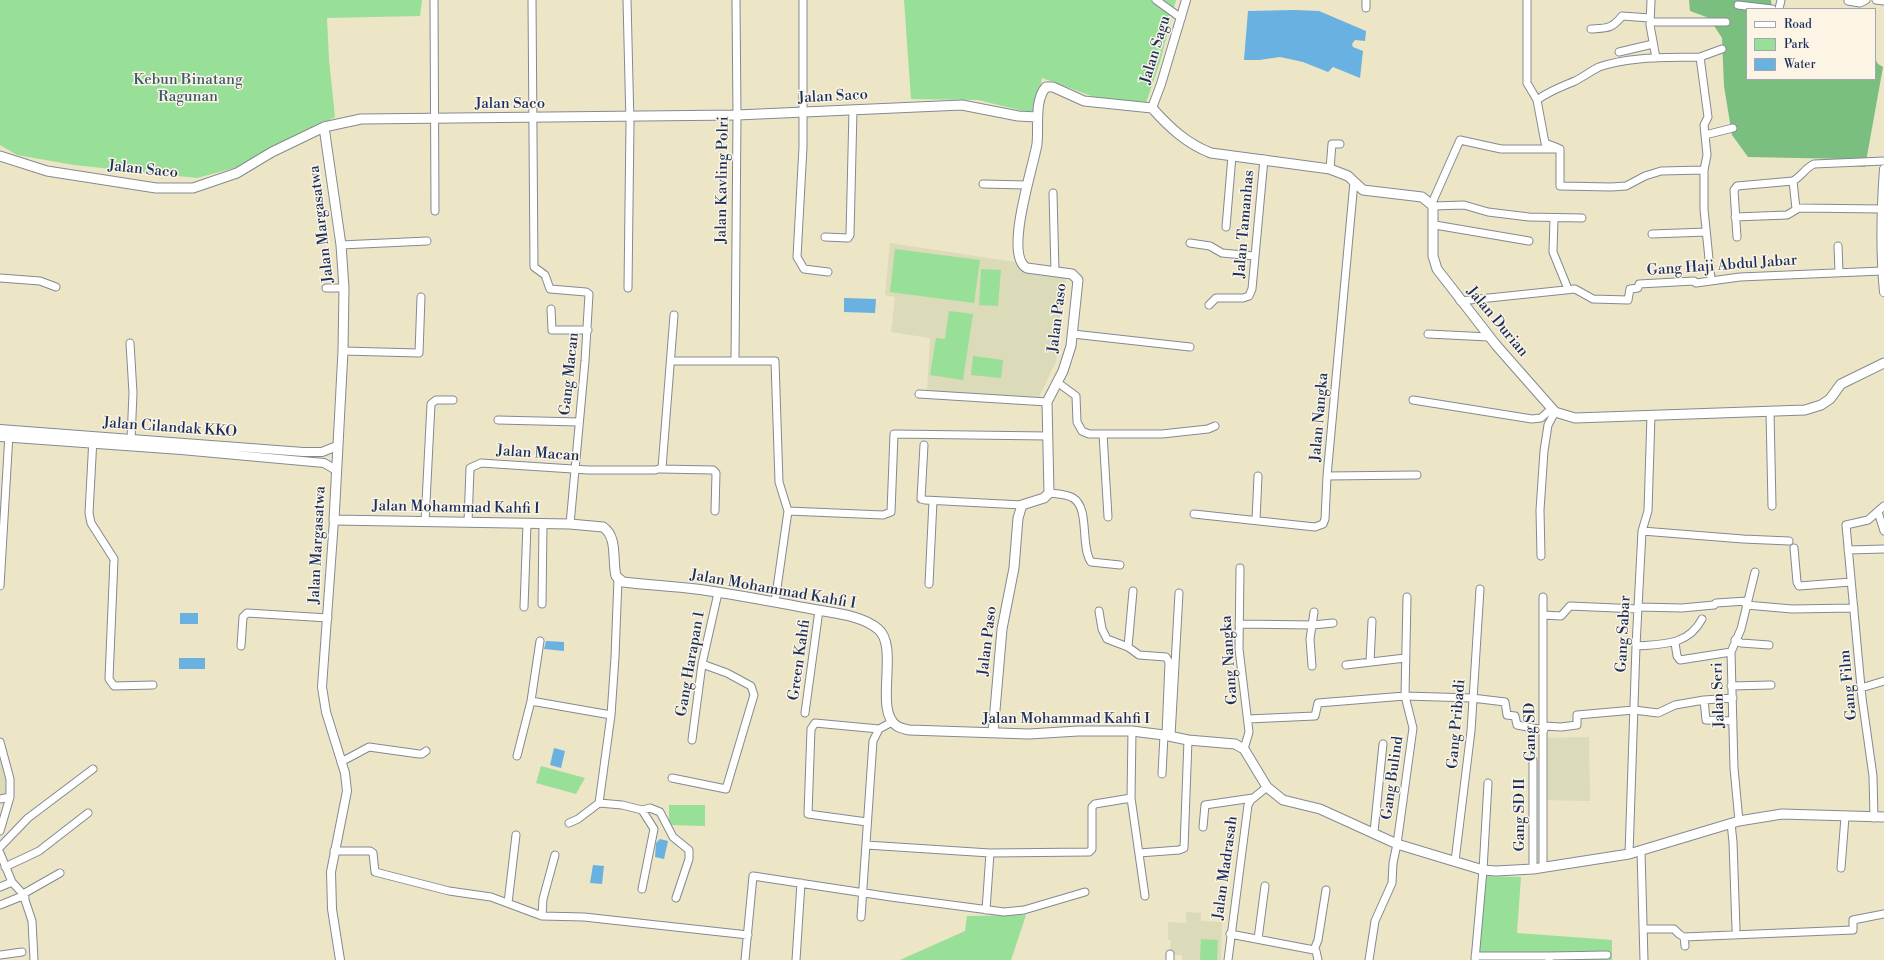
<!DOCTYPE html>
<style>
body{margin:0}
#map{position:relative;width:1884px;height:960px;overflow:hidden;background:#ece5c6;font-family:"Libre Bodoni",serif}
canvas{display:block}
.legend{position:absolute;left:1746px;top:8px;width:130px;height:72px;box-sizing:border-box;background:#fcf5e5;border:1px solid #a2a6af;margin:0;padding:5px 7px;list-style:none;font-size:12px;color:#1b2f5e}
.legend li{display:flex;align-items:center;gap:8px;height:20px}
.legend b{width:20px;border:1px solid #a2a6af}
</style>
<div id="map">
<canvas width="1884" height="960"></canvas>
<ul class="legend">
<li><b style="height:5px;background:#fff"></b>Road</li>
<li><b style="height:11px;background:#98df98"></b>Park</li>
<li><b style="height:11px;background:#68b1e0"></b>Water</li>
</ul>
</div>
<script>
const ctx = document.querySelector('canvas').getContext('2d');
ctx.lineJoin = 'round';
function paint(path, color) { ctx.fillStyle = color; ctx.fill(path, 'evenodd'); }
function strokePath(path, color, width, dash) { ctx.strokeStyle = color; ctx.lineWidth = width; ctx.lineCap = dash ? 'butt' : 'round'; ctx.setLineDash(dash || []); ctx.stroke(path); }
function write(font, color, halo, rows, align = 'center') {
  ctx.font = font + ' "Libre Bodoni",serif'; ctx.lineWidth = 3; ctx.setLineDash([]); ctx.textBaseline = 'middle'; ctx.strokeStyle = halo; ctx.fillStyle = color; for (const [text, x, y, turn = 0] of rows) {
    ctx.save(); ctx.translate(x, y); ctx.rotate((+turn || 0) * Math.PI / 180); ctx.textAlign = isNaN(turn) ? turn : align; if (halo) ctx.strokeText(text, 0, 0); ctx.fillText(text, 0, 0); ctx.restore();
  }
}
paint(new Path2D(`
 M 890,243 L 1067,270 L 1056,361 L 1039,397 L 927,392 L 930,338 L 891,332 L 895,297 L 885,295 Z
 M 1589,737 L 1590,801 L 1544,800 L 1545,738 Z
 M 0,749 L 8,794 L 0,795 Z
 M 1186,912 L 1201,913 L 1201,921 L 1222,922 L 1221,960 L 1182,960 L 1182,955 L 1170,955 L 1171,940 L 1168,940 L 1168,922 L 1186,923 Z`), '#dbdab9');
paint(new Path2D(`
 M 0,0 L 422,0 L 420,16 L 327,18 L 329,60 L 335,117 L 253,163 L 197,178 L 74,165 L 17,155 L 0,145 Z
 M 904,0 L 1176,0 L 1160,62 L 1146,103 L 1097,98 L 1042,78 L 1035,114 L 978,100 L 911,99 Z
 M 895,249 L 980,260 L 974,303 L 890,292 Z
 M 981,269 L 1001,270 L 998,306 L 979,305 Z
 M 949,311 L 973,314 L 963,380 L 930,375 L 936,338 L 945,339 Z
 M 973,356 L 1003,360 L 1001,378 L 971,375 Z
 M 541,766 L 585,778 L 576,794 L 536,783 Z
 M 669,805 L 705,805 L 705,826 L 669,825 Z
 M 1481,876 L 1521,877 L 1517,933 L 1612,940 L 1612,960 L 1475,960 Z
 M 1026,915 L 1011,960 L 900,960 L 965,931 L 967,916 Z
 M 1201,939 L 1218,940 L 1217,960 L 1200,960 Z`), '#98df98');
paint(new Path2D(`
 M 1689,0 L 1771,0 L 1772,9 L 1747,9 L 1747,79 L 1875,79 L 1875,59 L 1878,64 L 1883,67 L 1865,167 L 1850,166 L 1848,159 L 1748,157 L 1732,135 L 1724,86 L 1722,38 L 1709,18 L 1690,11 Z`), '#7abe80');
paint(new Path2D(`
 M 1295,10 L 1319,11 L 1366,31 L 1365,41 L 1355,40 L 1352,44 L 1353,47 L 1363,51 L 1360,78 L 1333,67 L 1328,72 L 1303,62 L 1280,57 L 1259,60 L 1244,60 L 1248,11 Z
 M 844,298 L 876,299 L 875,313 L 844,312 Z
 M 180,613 L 198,613 L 198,624 L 180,624 Z
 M 546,641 L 564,642 L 564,651 L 544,649 Z
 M 179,658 L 205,658 L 205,669 L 179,669 Z
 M 554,748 L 565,751 L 561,768 L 550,765 Z
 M 660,839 L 668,841 L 664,859 L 655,857 L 656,843 Z
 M 593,865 L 604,866 L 602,884 L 590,883 Z`), '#68b1e0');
const minor = new Path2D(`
 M 434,0 L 435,211
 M 532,0 L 534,267 L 545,275 L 550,289 L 586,292 L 589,294 L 585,361 L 570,524
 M 627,0 L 630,123 L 628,288
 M 803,0 L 803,147 L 797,257 L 804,269 L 828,272
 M 1156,0 L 1181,18
 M 1527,0 L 1527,83 L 1537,100 L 1545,143 L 1558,148
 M 1651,0 L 1650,25 L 1656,58
 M 1876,0 L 1884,1
 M 1848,1 L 1860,3 L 1866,0
 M 1738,5 L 1772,9
 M 1366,8 L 1366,0
 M 1779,9 L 1781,0
 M 1650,22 L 1726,22
 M 1591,29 C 1607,28 1612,29 1622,16 L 1650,18
 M 1619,52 L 1653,44
 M 1700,57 L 1722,49
 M 1537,100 C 1549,91 1561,87 1575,81 C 1583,77 1591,71 1599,67 C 1631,56 1667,58 1700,57 L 1708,117 L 1704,125 L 1707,155 L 1704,170 L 1704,209 L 1711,279
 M 1705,135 L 1733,128
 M 1560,149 L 1560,186 L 1611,187 L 1626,186 L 1645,176 L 1661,171 L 1704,170
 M 1330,169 L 1332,144 L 1340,144
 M 1793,181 C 1802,176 1805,168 1814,164 L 1884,161
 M 983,184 L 1026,185
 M 1053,193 L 1055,272
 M 1432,203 L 1460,140 L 1501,149 L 1560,149
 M 1433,206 L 1464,205 L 1488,212 L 1529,217 L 1582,218
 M 1735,217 L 1787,215 L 1799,208 L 1881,209
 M 1554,218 L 1553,252 L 1568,289
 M 1435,225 L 1529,241
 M 1226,227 L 1232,156
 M 1652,234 L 1706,232
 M 825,237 L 848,238 L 850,235 L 853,110
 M 1737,237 L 1734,190 L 1737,186 L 1793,181 L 1796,209
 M 1190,243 L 1210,246 L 1222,253 L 1254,256
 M 341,245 L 427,241
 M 1838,246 L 1839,272
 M 0,278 L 40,281 L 56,287
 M 326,288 L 344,288
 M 1460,301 L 1575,289 L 1593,299 L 1628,300 L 1630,289 L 1638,288 L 1639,284 L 1694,281 L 1696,283 L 1740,277 L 1882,271
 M 1209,305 L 1216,298 L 1243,298 L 1249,296 L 1252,289 L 1264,159
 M 551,309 L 552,330 L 588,330
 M 1073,334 L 1190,347
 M 1428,334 L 1489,337
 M 130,343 L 133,393 L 131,440
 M 343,351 L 419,353 L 421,297
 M 671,361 L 775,361 L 779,482 L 788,511 L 775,602
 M 735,361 L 737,115 L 736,0
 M 1057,382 L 1076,396 L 1077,422 L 1082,431 L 1089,434 L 1162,434 L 1208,429 L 1215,426
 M 919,394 L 1047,402
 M 1413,400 L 1532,419 L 1541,418 L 1552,408
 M 1770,411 L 1772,506
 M 498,420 L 579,422
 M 1103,434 L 1108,517
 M 93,438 L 89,513 L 91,523 L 114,559 L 109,679 L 114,686 L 153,685
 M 924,445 L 921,499 L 925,500 L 1022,505
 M 660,469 L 713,470 L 716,473 L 715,511
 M 1327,476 L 1417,475
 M 1049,493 C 1056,494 1066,494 1073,498 C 1090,508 1080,546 1091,562 L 1120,565
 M 788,511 L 883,515 L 891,512 L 894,434 L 1047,436
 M 1878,512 L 1884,531
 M 1194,514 L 1315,527 L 1323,524 L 1325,519 L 1327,476 L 1354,182
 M 1256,520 L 1258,476
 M 425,522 L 431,404 L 436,400 L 453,400
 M 468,522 L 470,468 L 481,463 L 588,470 L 655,470 L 662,468 L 674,315
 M 1642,531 L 1743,539 L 1789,541
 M 1794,548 L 1797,582 L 1799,586 L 1851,582
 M 1848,550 L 1884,549
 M 1541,556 L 1540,510 L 1544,451 L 1548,425 L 1555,412
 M 1240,568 L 1239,649 L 1249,732 L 1244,749
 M 929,584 L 933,501
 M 0,586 L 9,434
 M 1543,597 L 1543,867
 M 542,604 L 543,524
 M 1746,605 L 1792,609 L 1854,608
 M 524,607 L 527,524
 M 1639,607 L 1682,608 L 1714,605 L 1716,603 L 1747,601
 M 1099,611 L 1102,629 L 1107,639 L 1128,647 L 1139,655 L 1166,657 L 1169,662 L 1166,735
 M 1543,615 L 1561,616 L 1570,606 L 1638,609
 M 1239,624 L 1313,625 L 1333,623
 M 1735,640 L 1741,643 L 1769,645
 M 1675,643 L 1677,656 L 1680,660 L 1731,652
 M 241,646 L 243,617 L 247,613 L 328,618
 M 1636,646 C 1662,644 1688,646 1702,619
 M 1128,647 L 1133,591
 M 1370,662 L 1372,621
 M 1346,665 L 1405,658
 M 1312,666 L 1310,639 L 1314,612
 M 1731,686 L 1771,685
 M 1861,688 L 1884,681
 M 1704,700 L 1706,720 L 1733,721
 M 531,701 L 611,715
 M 805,713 L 819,610
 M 1248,719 L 1315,716 L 1318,703 L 1405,696 L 1472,698 L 1505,702 L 1507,715 L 1515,716 L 1517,725 L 1544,730
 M 1544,726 L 1561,727 L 1577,725 L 1577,715 L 1634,710 L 1658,713 L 1675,705 L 1704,700 L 1733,698
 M 1132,731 L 1131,798 L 1145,896
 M 1171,736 L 1179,593
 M 692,740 L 702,664 L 718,593
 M 0,742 L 10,779 L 10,797 L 0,831
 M 517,756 L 531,701 L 540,641
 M 1533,760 L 1533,869
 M 341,762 L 369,747 L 419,754 L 422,754 L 426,751
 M 1162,774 L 1164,735
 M 672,778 L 726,789 L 754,695 L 751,686 L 727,673 L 702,664
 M 0,799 L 10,797
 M 599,803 L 622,805 L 642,810 L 650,808 L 660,812 L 673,837 L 689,850 L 689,859 L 676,898
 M 1874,818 L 1873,776 L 1862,698 L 1846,525 L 1868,520 L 1884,506
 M 1739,821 L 1734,768 L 1731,652 L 1741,629 L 1755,572
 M 867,822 L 808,814 L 811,729 L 815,723 L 879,729
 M 569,823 L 578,819 L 599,803 L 611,715 L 615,657 L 618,579
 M 1731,823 L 1733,842 L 1736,929
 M 1203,827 L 1205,805 L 1253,798
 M 1374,832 L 1383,744
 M 866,845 L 990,853 L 1089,852 L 1092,849 L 1092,807 L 1095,804 L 1131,798
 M 0,847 L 28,818 L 93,769
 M 334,851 L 370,851 L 373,853 L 375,872 L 449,891 L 491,897 L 542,916 L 584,917 L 748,935
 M 1641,851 L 1644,960
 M 0,853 L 12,882 L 23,894 L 32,921 L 34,960
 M 1139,853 L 1179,850 L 1184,848 L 1188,740
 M 1629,854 L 1636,646 L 1642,531 L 1648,511 L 1651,415
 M 1455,861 L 1471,731 L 1480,589
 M 5,867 L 39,851 L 88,813
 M 1841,868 L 1845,817
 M 0,887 L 12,882
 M 642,889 L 654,829 L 642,810
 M 23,894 L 60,873
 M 508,903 L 516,835
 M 0,905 L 20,897 L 25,898
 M 986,910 L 990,853
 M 542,916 L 543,899 L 555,855
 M 861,917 L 873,741 L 879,729 L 892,722
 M 1644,929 L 1674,929 L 1679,934 L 1684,937 L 1853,930 L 1853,920 L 1884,914
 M 1230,934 L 1314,950 L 1316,951 L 1318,960
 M 1684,937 L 1685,946
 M 1258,939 L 1265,886
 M 1314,950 L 1318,940 L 1326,890
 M 0,955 L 22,952
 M 1475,956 L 1550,956 L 1549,960
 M 1550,956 L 1607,955
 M 745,960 L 753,876 L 891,897 L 1004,912 L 1024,910 L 1085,892
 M 796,960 L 801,883
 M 1170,960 L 1170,954
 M 1228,960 L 1248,805 L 1251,800 L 1267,787
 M 1369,960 L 1375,921 L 1392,883 L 1393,863 L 1397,844 L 1413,728 L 1405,696 L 1407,597
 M 1475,960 L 1483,870 L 1488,783`);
const tertiary = new Path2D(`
 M 1152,108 L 1161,84 L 1186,0
 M 1884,169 C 1881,210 1880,251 1884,292
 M 0,429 L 303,452 L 322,452 L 337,446
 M 0,437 L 181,450 L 324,463 L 336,470
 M 334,520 L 322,687 L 326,712 L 345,773 L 347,791 L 331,872 L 332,909 L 340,960`);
const secondary = new Path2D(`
 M 324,127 L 341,245 L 344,288 L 343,351 L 334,520 L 570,524 L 603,527 C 618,537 612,560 616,576 L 623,582 C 647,585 672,586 696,589 C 735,594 773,602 812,609 C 832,613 862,615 878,629 C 900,647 873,711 897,726 C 900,728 905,729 909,730 L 1029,734 L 1078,731 L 1132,731 L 1164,735 L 1188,740 L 1235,744 L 1244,749 L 1267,787 L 1283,800 L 1320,809 L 1397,844 L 1483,870 L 1496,871 L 1533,869 L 1629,854 L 1739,821 L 1782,814 L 1884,817
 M 0,156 L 47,171 L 156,188 L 193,188 L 237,173 L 272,152 L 324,127 L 361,119 L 737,115 L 962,105 L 1018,116 L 1037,117
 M 993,733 L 1002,629 L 1014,568 L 1018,518 L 1022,505 L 1044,498 L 1049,493 L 1047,402 L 1063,371 L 1071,346 L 1078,280 L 1072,274 L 1027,268 C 1003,256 1034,165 1037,144 C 1039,127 1034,100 1046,87 L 1053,87 L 1084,101 L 1152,108 C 1169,127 1187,144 1211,153 L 1330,169 L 1348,176 L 1363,190 L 1422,197 L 1433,206 L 1433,256 L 1437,269 L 1496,345 L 1555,412 L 1575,418 L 1805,410 L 1821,405 L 1830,399 L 1841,384 L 1884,363`);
strokePath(minor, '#848a92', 9);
strokePath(tertiary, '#848a92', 10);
strokePath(secondary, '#848a92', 11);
strokePath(minor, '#fff', 7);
strokePath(tertiary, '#fff', 8);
strokePath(secondary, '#fff', 9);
write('15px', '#1b2f5e', '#fcf5e5', [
 ["Jalan Sagu",1156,50,-73],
 ["Jalan Saco",833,97,-3],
 ["Jalan Saco",510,104],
 ["Jalan Saco",143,170,6],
 ["Jalan Kavling Polri",723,180,-89],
 ["Jalan Margasatwa",322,224,-97],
 ["Jalan Tamanhas",1245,224,-85],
 ["Gang Haji Abdul Jabar",1722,266,-4],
 ["Jalan Paso",1058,318,-83],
 ["Jalan Durian",1497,322,50],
 ["Gang Macan",570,374,-84],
 ["Jalan Nangka",1320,417,-85],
 ["Jalan Cilandak KKO",170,428,4],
 ["Jalan Macan",538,454,4],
 ["Jalan Mohammad Kahfi I",456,508,1],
 ["Jalan Margasatwa",318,545,-87],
 ["Jalan Mohammad Kahfi I",773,590,10],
 ["Gang Sabar",1624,634,-87],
 ["Jalan Paso",988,641,-83],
 ["Green Kahfi",800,660,-82],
 ["Gang Nangka",1230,660,-94],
 ["Gang Harapan 1",691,664,-80],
 ["Gang Film",1849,685,-96],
 ["Jalan Seri",1719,695,-92],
 ["Jalan Mohammad Kahfi I",1066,719],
 ["Gang Pribadi",1457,724,-85],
 ["Gang SD",1531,732,-91],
 ["Gang Bulind",1393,778,-82],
 ["Gang SD II",1520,815,-90],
 ["Jalan Madrasah",1226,868,-82]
]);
write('15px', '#3a5b6c', '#fcf5e5', [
 ["Kebun Binatang",188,80],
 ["Ragunan",188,97]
]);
</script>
